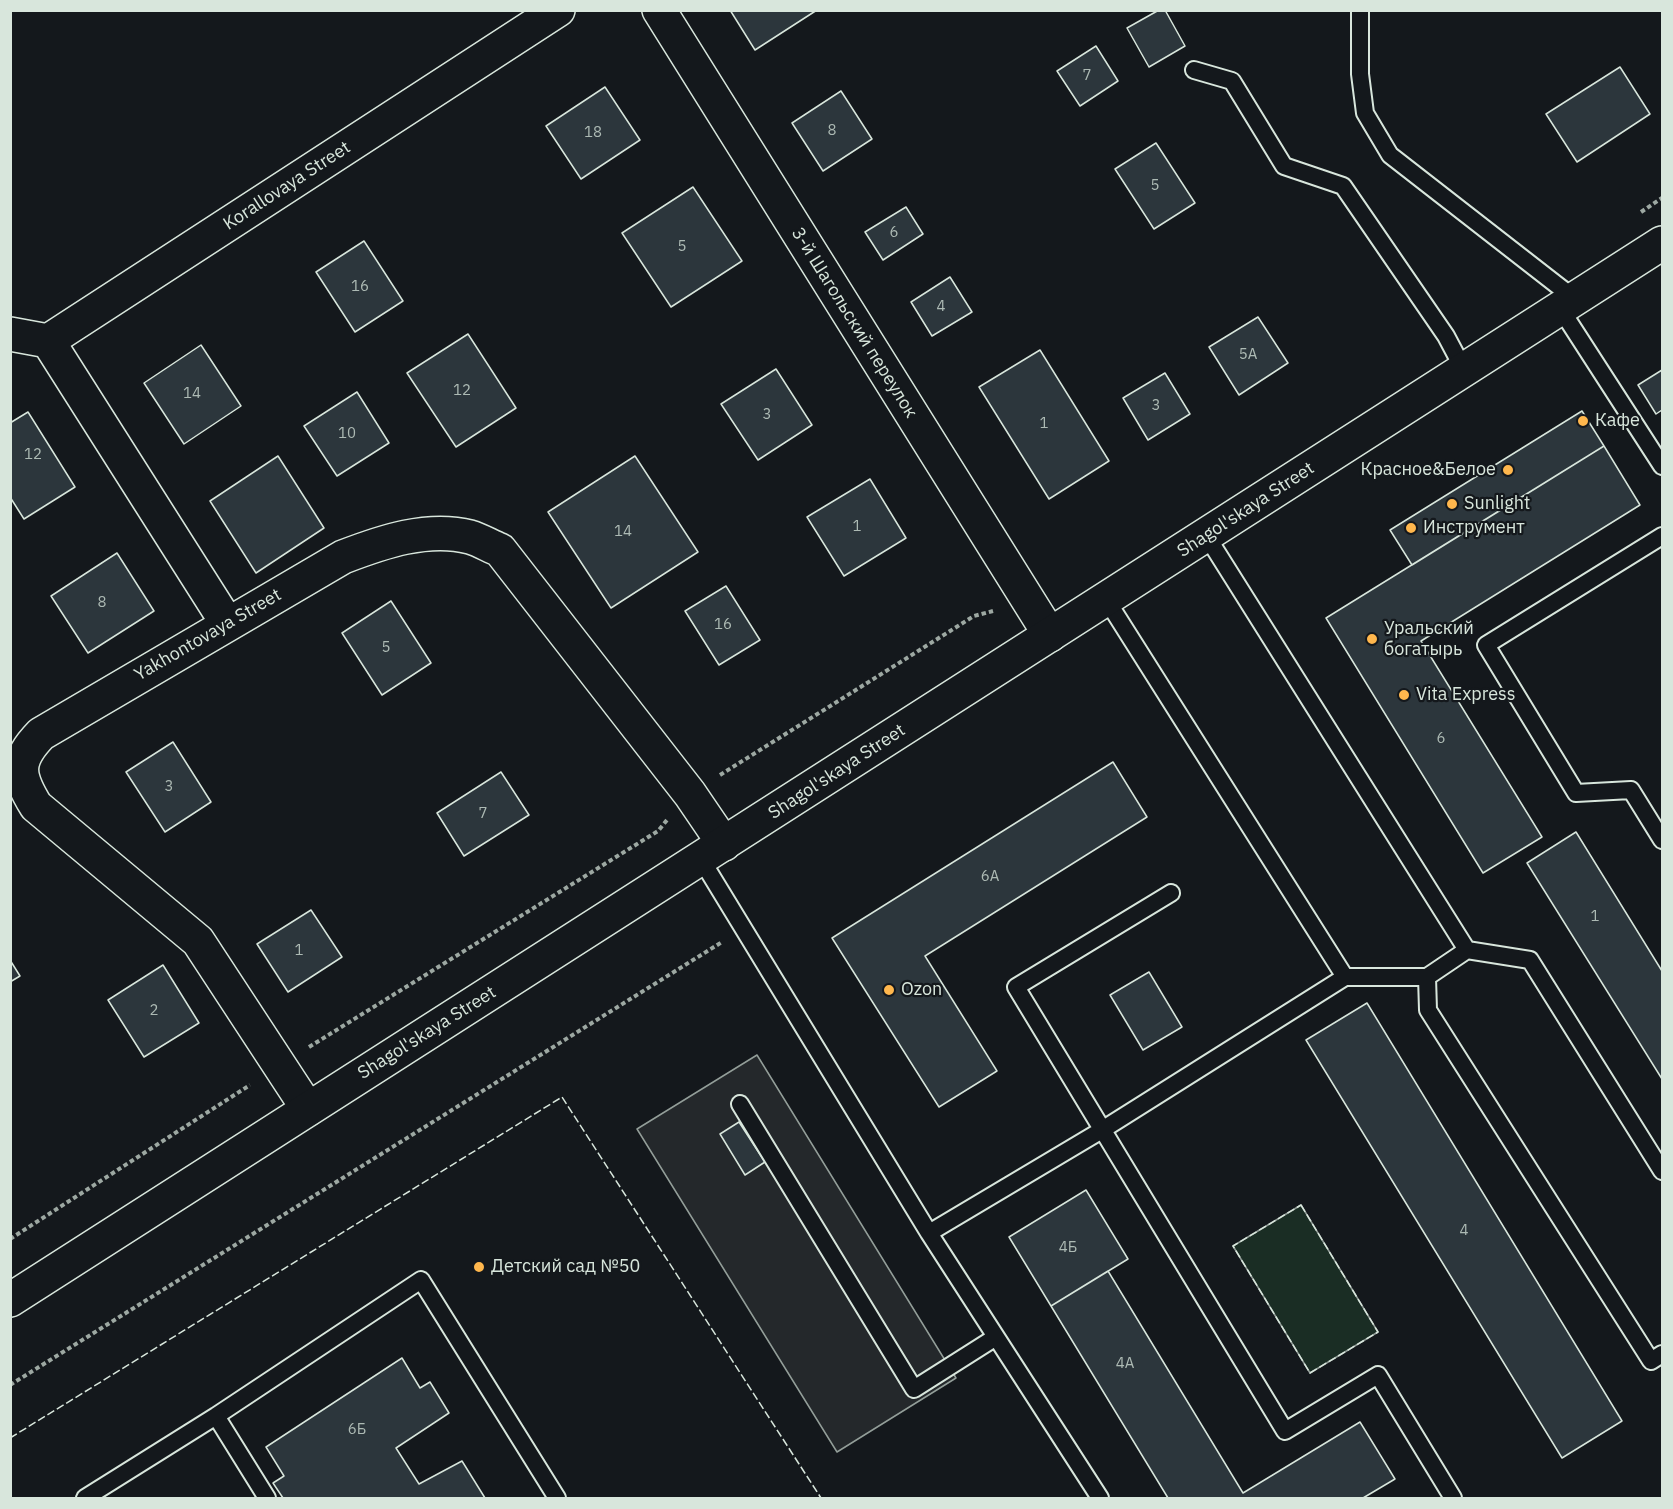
<!DOCTYPE html>
<meta charset="utf-8">
<style>
body{margin:0}
#map{position:relative;width:1673px;height:1509px;overflow:hidden;background:#14181c;font-family:"IBM Plex Sans",sans-serif}
canvas{display:block}
.frame{position:absolute;inset:0;border:12px solid #d8e6dc;pointer-events:none}
</style>
<div id="map">
<canvas width="1673" height="1509"></canvas>
<div class="frame"></div>
</div>
<script>
const ctx = document.querySelector('canvas').getContext('2d');
ctx.lineJoin = 'round';
function paint(path, color) { ctx.fillStyle = color; ctx.fill(path, 'evenodd'); }
function strokePath(path, color, width, dash) { ctx.strokeStyle = color; ctx.lineWidth = width; ctx.lineCap = dash ? 'butt' : 'round'; ctx.setLineDash(dash || []); ctx.stroke(path); }
function write(font, color, halo, rows, align = 'center') {
  ctx.font = font + ' "IBM Plex Sans",sans-serif'; ctx.lineWidth = 4.5; ctx.setLineDash([]); ctx.textBaseline = 'middle'; ctx.strokeStyle = halo; ctx.fillStyle = color; for (const [text, x, y, turn = 0] of rows) {
    ctx.save(); ctx.translate(x, y); ctx.rotate((+turn || 0) * Math.PI / 180); ctx.textAlign = isNaN(turn) ? turn : align; if (halo) ctx.strokeText(text, 0, 0); ctx.fillText(text, 0, 0); ctx.restore();
  }
}
const green = new Path2D(`
 M 1301,1205 L 1378,1332 L 1310,1373 L 1233,1246 Z`);
paint(green, '#1a2d24');
strokePath(green, '#939e99', 1.5);
const parking = new Path2D(`
 M 757,1055 L 956,1378 L 837,1452 L 637,1129 Z`);
paint(parking, '#24282b');
strokePath(parking, '#939e99', 1.5);
const building = new Path2D(`
 M 730,10 L 817,10 L 755,50 Z
 M 1159,10 L 1165,10 L 1185,46 L 1149,67 L 1127,28 Z
 M 1096,46 L 1118,81 L 1080,106 L 1057,71 Z
 M 1620,67 L 1650,114 L 1577,162 L 1546,114 Z
 M 605,87 L 640,140 L 581,179 L 546,126 Z
 M 841,91 L 872,139 L 823,171 L 792,123 Z
 M 1156,143 L 1195,203 L 1154,229 L 1115,169 Z
 M 693,187 L 742,261 L 671,307 L 622,233 Z
 M 906,207 L 923,234 L 883,260 L 865,232 Z
 M 364,241 L 403,301 L 355,332 L 316,272 Z
 M 950,277 L 972,312 L 932,336 L 911,302 Z
 M 1258,317 L 1288,363 L 1239,395 L 1209,347 Z
 M 468,334 L 516,408 L 456,447 L 407,373 Z
 M 201,345 L 241,406 L 184,444 L 144,383 Z
 M 1040,350 L 1109,461 L 1049,499 L 979,387 Z
 M 776,369 L 812,425 L 758,460 L 721,404 Z
 M 1662,370 L 1662,410 L 1656,414 L 1638,385 Z
 M 1165,373 L 1190,414 L 1148,440 L 1123,398 Z
 M 357,392 L 389,443 L 337,476 L 304,426 Z
 M 1582,411 L 1604,446 L 1412,565 L 1390,530 Z
 M 28,412 L 75,487 L 24,519 L 10,497 L 10,423 Z
 M 1604,446 L 1640,505 L 1421,641 L 1542,837 L 1483,873 L 1326,618 Z
 M 278,456 L 324,528 L 256,573 L 210,501 Z
 M 635,456 L 698,552 L 611,608 L 548,512 Z
 M 870,479 L 906,538 L 844,576 L 807,517 Z
 M 117,553 L 154,611 L 88,653 L 51,596 Z
 M 726,586 L 760,640 L 719,665 L 685,611 Z
 M 391,601 L 431,663 L 382,695 L 342,633 Z
 M 173,742 L 211,802 L 165,832 L 126,772 Z
 M 1113,762 L 1147,817 L 925,956 L 997,1071 L 939,1107 L 832,938 Z
 M 501,772 L 529,815 L 464,856 L 437,813 Z
 M 1576,832 L 1662,971 L 1662,1079 L 1527,863 Z
 M 311,910 L 342,957 L 288,992 L 257,944 Z
 M 10,960 L 20,976 L 10,982 Z
 M 163,965 L 199,1023 L 144,1057 L 108,1000 Z
 M 1149,972 L 1182,1027 L 1143,1050 L 1110,995 Z
 M 1367,1003 L 1622,1421 L 1562,1458 L 1306,1040 Z
 M 739,1122 L 765,1162 L 745,1175 L 720,1134 Z
 M 1086,1190 L 1128,1259 L 1051,1306 L 1009,1237 Z
 M 1108,1271 L 1243,1493 L 1360,1422 L 1395,1479 L 1363,1498 L 1168,1498 L 1051,1306 Z
 M 402,1358 L 420,1388 L 430,1382 L 449,1413 L 396,1448 L 419,1484 L 462,1461 L 485,1498 L 283,1498 L 273,1483 L 284,1476 L 266,1447 Z`);
paint(building, '#2c363c');
strokePath(building, '#d8e6dc', 1.5);
const lane = new Path2D(`
 M 1360,10 L 1360,74 L 1365,113 L 1390,155 L 1575,299
 M 1194,70 L 1232,81 L 1284,166 L 1343,186 L 1446,336 L 1464,370
 M 1560,308 L 1662,466
 M 1206,535 L 1467,950 L 1530,960 L 1662,1171
 M 1662,536 L 1486,645 L 1576,793 L 1631,790 L 1662,840
 M 1106,599 L 1345,977
 M 701,859 L 929,1233 L 1100,1498
 M 1171,893 L 1016,987 L 1285,1431 L 1378,1375 L 1453,1498
 M 1427,977 L 1428,1010 L 1651,1361 L 1662,1354
 M 740,1104 L 914,1389 L 996,1337
 M 929,1233 L 1102,1130 L 1345,977 L 1427,977 L 1467,950
 M 216,1416 L 267,1498
 M 85,1498 L 216,1416 L 421,1280 L 557,1498`);
const street = new Path2D(`
 M 659,10 L 1050,635
 M 10,334 L 48,341 L 558,10
 M 48,341 L 227,623
 M 308,1109 L 198,941 L 36,806 C 17,775 15,761 41,734 L 343,557 C 382,542 428,526 470,537 C 480,540 490,546 500,550 L 690,794 L 724,844`);
const secondary = new Path2D(`
 M 10,1300 L 1662,243`);
strokePath(lane, '#d8e6dc', 20);
strokePath(street, '#d8e6dc', 36);
strokePath(secondary, '#d8e6dc', 36);
strokePath(new Path2D(`
 M 1641,212 L 1662,198
 M 720,775 L 974,616 L 993,611
 M 309,1047 L 658,831 L 667,820
 M 10,1239 L 250,1085
 M 10,1385 L 722,942`), '#9da8a2', 4, [4.5, 3]);
strokePath(lane, '#14181c', 16);
strokePath(street, '#14181c', 33);
strokePath(secondary, '#14181c', 33);
strokePath(new Path2D(`
 M 1301,1205 L 1378,1332 L 1310,1373 L 1233,1246 Z
 M 10,1438 L 562,1097 L 821,1498`), '#d8e6dc', 1.5, [8, 3]);
for (const [x, y, r, color] of [
 [1583,421,6,"#ffb74d"],
 [1508,470,6,"#ffb74d"],
 [1452,504,6,"#ffb74d"],
 [1411,528,6,"#ffb74d"],
 [1372,639,6,"#ffb74d"],
 [1404,695,6,"#ffb74d"],
 [889,990,6,"#ffb74d"],
 [479,1267,6,"#ffb74d"]
]) { const dot = new Path2D(); dot.arc(x, y, r, 0, 2 * Math.PI); ctx.fillStyle = color; ctx.fill(dot); strokePath(dot, '#14181c', 2); }
write('15px', '#adbab4', null, [
 ["7",1087,76],
 ["8",832,131],
 ["18",593,133],
 ["5",1155,186],
 ["6",894,233],
 ["5",682,247],
 ["16",360,287],
 ["4",941,307],
 ["5А",1248,355],
 ["12",462,391],
 ["14",192,394],
 ["3",1156,406],
 ["3",767,415],
 ["1",1044,424],
 ["10",347,434],
 ["12",33,455],
 ["1",857,527],
 ["14",623,532],
 ["8",102,603],
 ["16",723,625],
 ["5",386,648],
 ["6",1441,739],
 ["3",169,787],
 ["7",483,814],
 ["6А",990,877],
 ["1",1595,917],
 ["1",299,951],
 ["2",154,1011],
 ["4",1464,1231],
 ["4Б",1068,1248],
 ["4А",1125,1364],
 ["6Б",357,1430]
]);
write('18px', '#d8e6dc', '#14181c', [
 ["Korallovaya Street",287,186,-33],
 ["3-й Шагольский переулок",854,323,58],
 ["Shagol'skaya Street",1246,510,-33],
 ["Yakhontovaya Street",208,635,-30],
 ["Shagol'skaya Street",837,772,-33],
 ["Shagol'skaya Street",427,1033,-32]
]);
write('18px', '#d8e6dc', '#14181c', [
 ["Кафе",1595,421],
 ["Красное&Белое",1496,470,"right"],
 ["Sunlight",1464,504],
 ["Инструмент",1423,528],
 ["Уральский",1384,629],
 ["богатырь",1384,650],
 ["Vita Express",1416,695],
 ["Ozon",901,990],
 ["Детский сад №50",491,1267]
], 'left');
</script>
